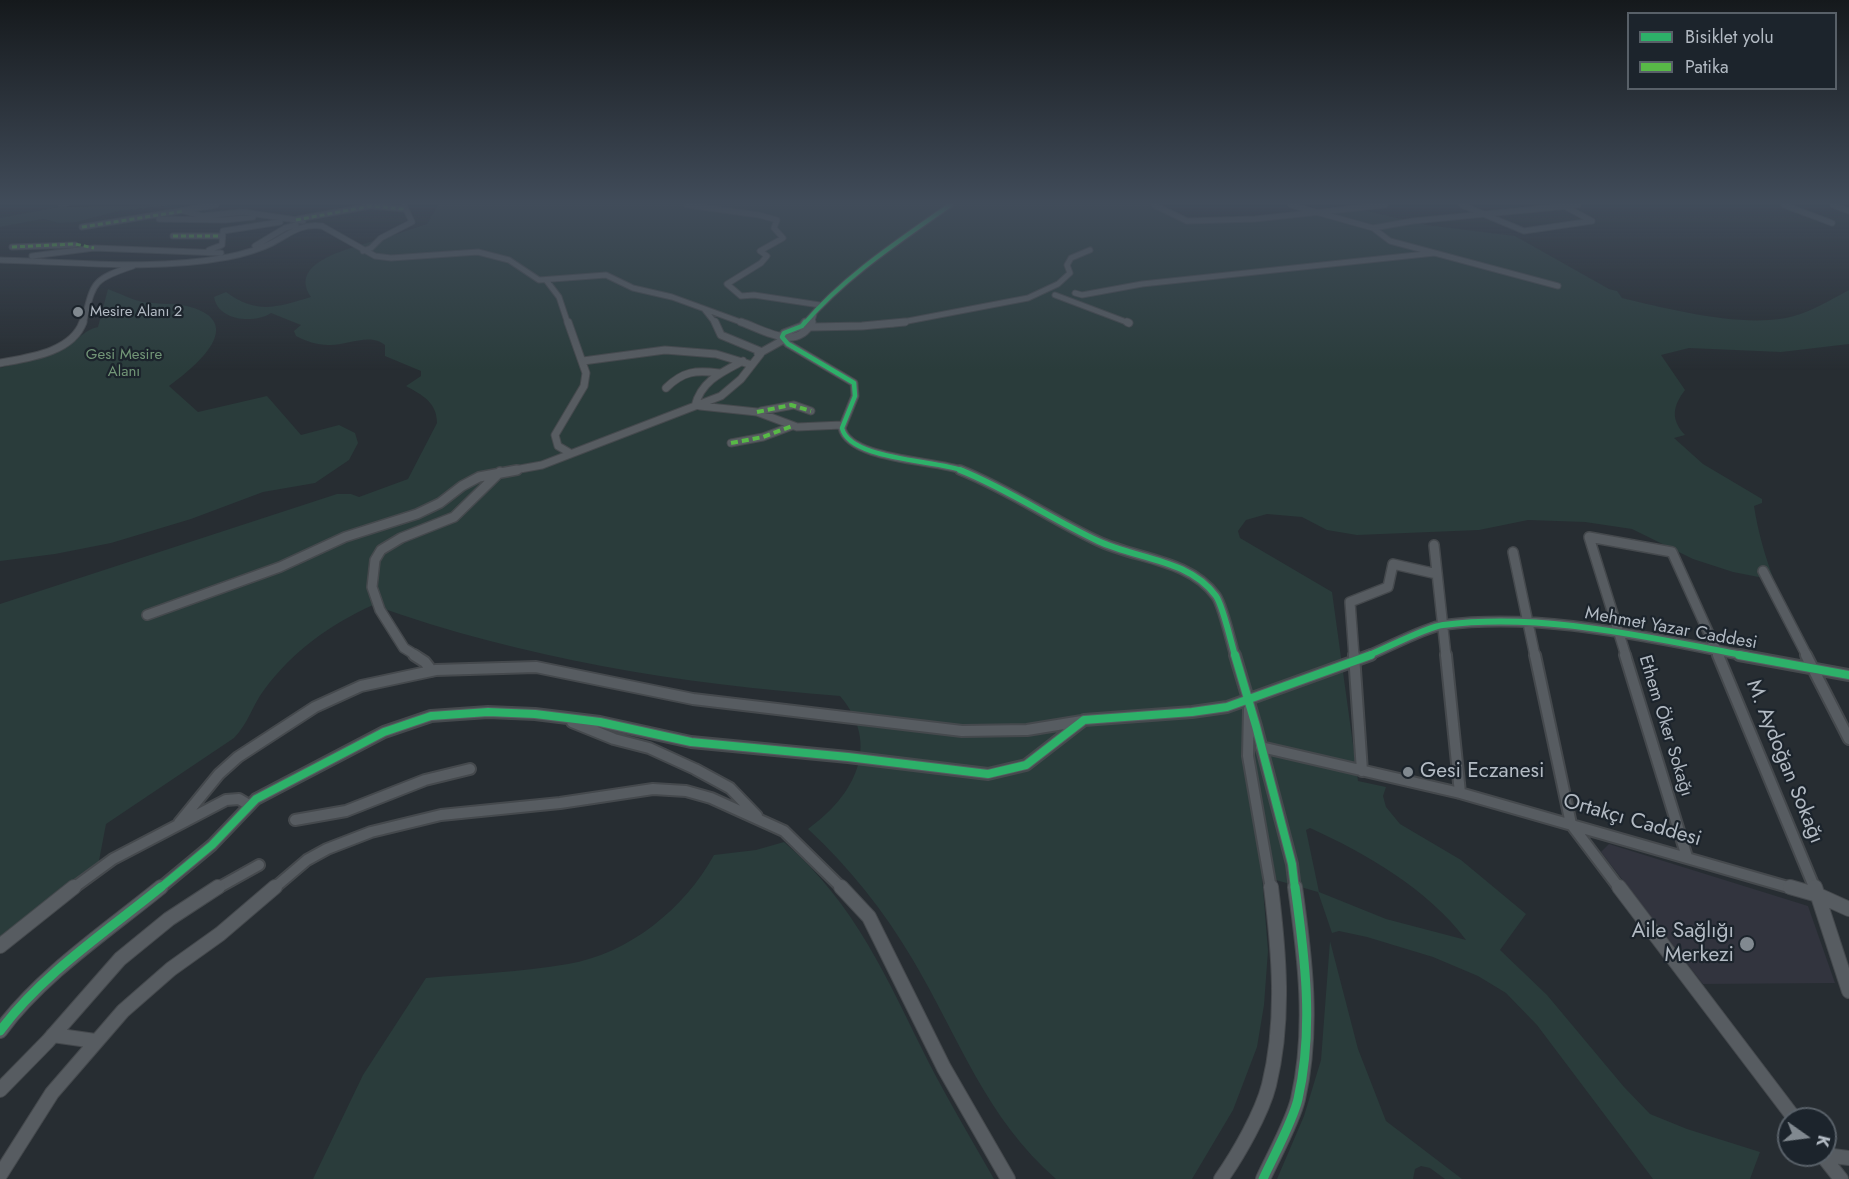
<!DOCTYPE html>
<meta charset="utf-8">
<style>
body{margin:0}
#map{position:relative;width:1849px;height:1179px;overflow:hidden;background:#272d32;font-family:Jost,sans-serif}
canvas{display:block}
.legend{position:absolute;left:1627px;top:12px;width:210px;height:78px;box-sizing:border-box;background:#1c242c;border:2px solid #586068;margin:0;padding:8px 10px;list-style:none;font-size:18px;color:#b2bac3}
.legend li{display:flex;align-items:center;gap:12px;height:30px}
.legend b{width:30px;border:2px solid #586068}
.north{position:absolute;left:1777px;top:1107px;width:60px;height:60px;box-sizing:border-box;background:#1c242c;border:2px solid #586068;border-radius:50%;rotate:104deg;font-size:16px;font-weight:700;line-height:24px;text-align:center;color:#b2bac3}
.north::after{content:'';display:block;margin:auto;width:21px;height:27px;background:#818990;clip-path:polygon(50% 0,100% 100%,50% 72%,0 100%)}
</style>
<div id="map">
<canvas width="1849" height="1179"></canvas>
<ul class="legend">
<li><b style="height:8px;background:#2db169"></b>Bisiklet yolu</li>
<li><b style="height:8px;background:#58b947"></b>Patika</li>
</ul>
<div class="north">K</div>
</div>
<script>
const ctx = document.querySelector('canvas').getContext('2d');
ctx.lineJoin = 'round';
function paint(path, color) { ctx.fillStyle = color; ctx.fill(path, 'evenodd'); }
function strokePath(path, color, width, dash) { ctx.strokeStyle = color; ctx.lineWidth = width; ctx.lineCap = dash ? 'butt' : 'round'; ctx.setLineDash(dash || []); ctx.stroke(path); }
function write(font, color, halo, rows, align = 'center') {
  ctx.font = font + ' Jost,sans-serif'; ctx.lineWidth = 4.5; ctx.setLineDash([]); ctx.textBaseline = 'middle'; ctx.strokeStyle = halo; ctx.fillStyle = color; for (const [text, x, y, turn = 0] of rows) {
    ctx.save(); ctx.translate(x, y); ctx.rotate((+turn || 0) * Math.PI / 180); ctx.textAlign = isNaN(turn) ? turn : align; if (halo) ctx.strokeText(text, 0, 0); ctx.fillText(text, 0, 0); ctx.restore();
  }
}
paint(new Path2D(`
 M 1609,844 L 1808,906 L 1835,983 L 1703,984 L 1601,852 Z`), '#32343e');
paint(new Path2D(`
 M 57,205 L 71,205 L 65,207 L 174,205 L 118,211 L 77,222 L 59,223 L 43,219 L 0,227 L 0,218 L 58,207 Z
 M 438,205 L 1160,205 L 1189,219 L 1276,215 L 1346,206 L 1427,225 L 1515,236 L 1609,289 L 1617,291 L 1622,298 C 1668,309 1739,327 1786,318 C 1808,314 1830,300 1849,290 L 1849,344 L 1781,352 L 1689,348 L 1661,355 L 1685,390 C 1673,406 1670,419 1685,435 L 1674,438 L 1703,464 L 1762,499 L 1762,503 L 1754,506 C 1758,532 1765,556 1774,580 L 1733,572 L 1693,559 L 1632,529 L 1585,522 L 1528,520 L 1479,530 L 1357,535 L 1327,530 L 1302,517 L 1267,514 L 1246,520 L 1238,531 L 1240,538 L 1332,592 L 1358,781 L 1386,787 L 1383,796 L 1386,807 L 1400,824 L 1461,860 L 1526,914 L 1500,950 L 1547,995 L 1624,1087 L 1650,1114 L 1687,1129 L 1760,1152 L 1750,1179 L 1653,1179 L 1537,1025 L 1506,993 L 1478,976 L 1433,957 L 1367,937 L 1339,931 L 1332,933 L 1318,892 L 1262,876 L 1268,951 L 1264,1005 L 1257,1047 L 1233,1110 L 1192,1179 L 1056,1179 C 986,1118 959,1038 913,960 C 884,911 850,868 808,829 C 854,796 882,745 840,696 C 680,684 524,659 373,605 C 329,625 293,651 264,690 C 252,706 248,724 234,738 L 106,824 L 98,866 L 0,950 L 0,604 L 337,494 L 351,494 L 359,497 L 408,479 L 437,423 C 437,402 422,395 406,386 L 421,376 L 421,371 L 385,356 L 385,345 C 370,332 346,346 328,345 C 318,345 305,341 296,336 L 294,331 L 301,325 L 271,313 C 254,324 218,321 214,297 L 226,292 C 257,315 277,307 311,297 C 287,262 350,249 373,241 C 391,236 409,230 427,224 ZM 1310,828 C 1367,854 1428,889 1466,940 L 1386,919 L 1319,892 L 1306,830 Z
 M 108,289 C 119,293 132,300 143,302 C 160,305 177,302 194,308 C 247,326 191,370 169,386 L 198,412 L 267,396 L 301,435 L 339,425 L 355,433 L 358,443 L 349,460 L 315,483 L 263,492 L 191,519 L 111,543 L 55,554 L 0,561 L 0,368 C 24,362 47,354 69,344 C 80,338 85,330 98,327 Z
 M 784,842 C 856,904 887,979 929,1063 C 949,1102 972,1140 994,1179 L 313,1179 L 363,1075 L 426,978 C 472,974 521,972 568,964 C 629,954 685,908 714,855 L 756,850 Z
 M 1330,941 L 1358,1049 L 1386,1121 L 1462,1179 L 1445,1179 L 1430,1168 L 1421,1166 L 1415,1169 L 1413,1179 L 1277,1179 L 1304,1116 L 1321,1060 Z`), '#2a3c3b');
const minorFar4 = new Path2D(`
 M 687,205 L 759,215 L 777,220 L 774,228 L 783,238 L 760,251 L 767,256 L 761,263 L 727,284 L 741,296 L 754,295 L 820,305
 M 1154,205 L 1187,221 L 1255,219 L 1385,205
 M 1291,205 L 1373,228 L 1390,241 L 1558,286
 M 1462,205 L 1524,231 L 1592,221 L 1564,206
 M 1784,205 L 1832,223
 M 1833,205 L 1849,211
 M 184,211 L 202,216 L 243,212 L 303,221
 M 159,219 L 225,220 L 253,217
 M 298,219 L 370,206 L 405,209
 M 82,227 L 216,205
 M 1373,228 L 1413,221 L 1578,205
 M 173,236 L 221,236
 M 255,246 L 285,228 L 296,225
 M 12,247 L 75,245
 M 209,250 L 222,245 L 223,231 L 280,222
 M 363,251 L 371,248 L 381,238 L 412,222 L 404,205
 M 32,256 L 94,248 L 221,253
 M 0,260 C 75,262 154,271 228,257 C 243,254 258,250 272,243 C 289,234 301,223 322,226 L 375,256 L 391,258 L 478,252 L 509,260 L 539,280 L 606,275 L 633,288 L 672,297 L 746,324
 M 546,280 L 559,297 L 568,324
 M 1075,293 L 1082,295 L 1142,284 L 1435,253
 M 1055,295 L 1129,323
 M 705,310 L 716,324
 M 83,324 C 94,283 90,280 133,266
 M 804,324 C 845,276 899,241 950,205
 M 811,324 L 814,314
 M 892,324 L 1028,298 L 1058,284 L 1070,273 L 1067,265 L 1071,258 L 1090,250`);
const minorFar3 = new Path2D(`
 M 568,322 L 586,373 L 584,386 L 555,435 L 558,446 L 570,453
 M 741,322 C 764,330 797,352 812,322
 M 805,322 L 802,326 L 784,333 L 782,337 L 788,344 L 854,383 L 855,396 L 842,428 C 849,460 936,460 964,471
 M 1127,322 L 1129,323
 M 811,327 L 862,326 L 905,322
 M 758,354 L 785,339
 M 583,361 L 665,350 L 716,354 L 752,365
 M 0,363 C 27,358 72,353 83,322
 M 666,388 C 683,371 696,370 719,373
 M 695,406 C 701,381 722,372 743,361
 M 700,406 L 757,412 L 797,427 L 842,425
 M 761,411 L 794,405 L 811,411
 M 731,443 L 763,437 L 792,426
 M 509,471 L 542,465 L 721,396 L 741,379 L 762,352 L 721,335 L 715,322`);
const minorFar2 = new Path2D(`
 M 960,470 C 1008,489 1051,519 1098,541 C 1136,559 1189,559 1216,596 C 1223,606 1231,642 1235,656
 M 1434,545 L 1446,656
 M 1513,552 L 1535,656
 M 1763,571 L 1807,656
 M 147,615 L 280,567 L 345,537 L 417,514 L 440,503 L 462,486 L 479,477 L 517,470
 M 417,656 L 404,648 L 380,610 L 372,587 L 375,560 L 381,550 L 401,538 L 454,517 L 500,472
 M 1354,656 L 1350,602 L 1388,587 L 1393,564 L 1437,574
 M 1367,656 C 1385,649 1426,627 1443,625 C 1545,612 1649,638 1748,656
 M 1626,656 L 1589,537 L 1672,552 L 1719,656`);
const minorFar1 = new Path2D(`
 M 414,655 L 425,662 L 432,671
 M 1235,655 L 1256,726 L 1292,864 L 1295,889
 M 1354,655 L 1362,771
 M 1446,655 L 1460,793
 M 1535,655 L 1571,824 L 1620,889
 M 1625,655 L 1687,857
 M 1718,655 L 1815,889
 M 1739,655 L 1849,675
 M 1806,655 L 1849,739
 M 1249,709 L 1248,756 L 1271,889
 M 572,722 L 614,739 L 649,748 L 695,769 L 730,788 L 757,816
 M 1261,747 L 1460,793 L 1795,889
 M 295,820 L 346,811 L 425,780 L 470,769
 M 179,823 L 219,774 L 238,757 L 315,707 L 361,686 L 436,670 L 536,667 L 693,699 L 962,731 L 1027,730 L 1082,721
 M 72,889 L 113,859 L 226,800 L 239,799 L 249,805
 M 159,889 L 212,845 L 256,799 L 384,732 L 431,716 L 488,712 L 535,714 L 600,722 L 691,742 L 848,757 L 988,774 L 1026,765 L 1084,720 L 1192,712 L 1227,707 L 1371,655
 M 216,889 L 259,865
 M 273,889 L 307,860 L 327,849 L 371,832 L 441,815 L 560,803 L 653,789 L 686,791 L 711,798 L 784,831 L 843,889`);
const minor = new Path2D(`
 M 841,887 L 869,917 L 944,1068 L 1008,1179
 M 1619,887 L 1795,1119
 M 1790,887 L 1818,895 L 1849,909
 M 1815,887 L 1849,991
 M 0,946 L 74,887
 M 0,1031 C 41,975 107,931 161,887
 M 53,1035 L 95,1041
 M 0,1090 L 48,1041 L 120,959 L 169,919 L 218,887
 M 1822,1155 L 1841,1179
 M 1825,1155 L 1849,1158
 M 0,1175 L 52,1093 L 123,1011 L 171,969 L 220,934 L 275,887
 M 1221,1179 C 1238,1155 1262,1113 1269,1085 C 1285,1020 1279,952 1271,887
 M 1263,1179 C 1273,1157 1293,1121 1298,1099 C 1314,1029 1305,957 1295,887`);
strokePath(minorFar4, '#45494d', 7);
strokePath(minorFar3, '#45494d', 9);
strokePath(minorFar2, '#45494d', 12);
strokePath(minorFar1, '#45494d', 14);
strokePath(minor, '#45494d', 16);
strokePath(minorFar4, '#575c61', 5);
strokePath(minorFar3, '#575c61', 7);
strokePath(minorFar2, '#575c61', 9);
strokePath(minorFar1, '#575c61', 10);
strokePath(minor, '#575c61', 14);
strokePath(new Path2D(`
 M 296,220 L 370,206 L 405,209
 M 82,227 L 184,211
 M 173,236 L 221,236
 M 12,247 L 75,244 L 94,248`), '#58b947', 3, [5, 3]);
strokePath(new Path2D(`
 M 757,412 L 791,405 L 811,411
 M 731,443 L 763,437 L 792,426`), '#58b947', 4, [7, 4]);
strokePath(new Path2D(`
 M 804,324 C 845,276 899,241 950,205`), '#2db169', 4);
strokePath(new Path2D(`
 M 805,322 L 802,326 L 784,333 L 782,337 L 788,344 L 854,383 L 855,396 L 842,428 C 849,460 936,460 964,471`), '#2db169', 4.5);
strokePath(new Path2D(`
 M 960,470 C 1008,489 1051,519 1098,541 C 1136,559 1189,559 1216,596 C 1223,606 1231,642 1235,656
 M 1367,656 C 1385,649 1426,627 1443,625 C 1545,612 1649,638 1748,656`), '#2db169', 6);
strokePath(new Path2D(`
 M 1235,655 L 1256,726 L 1292,864 L 1295,889
 M 1739,655 L 1849,675
 M 159,889 L 212,845 L 256,799 L 384,732 L 431,716 L 488,712 L 535,714 L 600,722 L 691,742 L 848,757 L 988,774 L 1026,765 L 1084,720 L 1192,712 L 1227,707 L 1371,655`), '#2db169', 8);
strokePath(new Path2D(`
 M 0,1031 C 41,975 107,931 161,887
 M 1263,1179 C 1273,1157 1293,1121 1298,1099 C 1314,1029 1305,957 1295,887`), '#2db169', 9);
const sky = ctx.createLinearGradient(0, 0, 0, 370);
sky.addColorStop(0, '#15191c');
sky.addColorStop(0.55, '#414c5a');
sky.addColorStop(1, '#414c5a00');
ctx.fillStyle = sky;
ctx.fillRect(0, 0, 1849, 370);
for (const [x, y, r, color] of [
 [78,312,6,"#818990"],
 [1408,772,6,"#818990"],
 [1747,944,8,"#818990"]
]) { const dot = new Path2D(); dot.arc(x, y, r, 0, 2 * Math.PI); ctx.fillStyle = color; ctx.fill(dot); strokePath(dot, '#1c242c', 2); }
write('15px', '#b2bac3', '#1c242c', [
 ["Mesire Alanı 2",90,312]
], 'left');
write('15px', '#729677', '#1c242c', [
 ["Gesi Mesire",124,355],
 ["Alanı",124,372]
]);
write('18px', '#b2bac3', '#1c242c', [
 ["Mehmet Yazar Caddesi",1671,629,10],
 ["Ethem Öker Sokağı",1665,726,73]
]);
write('21px', '#b2bac3', '#1c242c', [
 ["M. Aydoğan Sokağı",1784,762,68],
 ["Ortakçı Caddesi",1632,821,16]
]);
write('21px', '#b2bac3', '#1c242c', [
 ["Gesi Eczanesi",1420,772],
 ["Aile Sağlığı",1734,932,"right"],
 ["Merkezi",1734,956,"right"]
], 'left');
</script>
